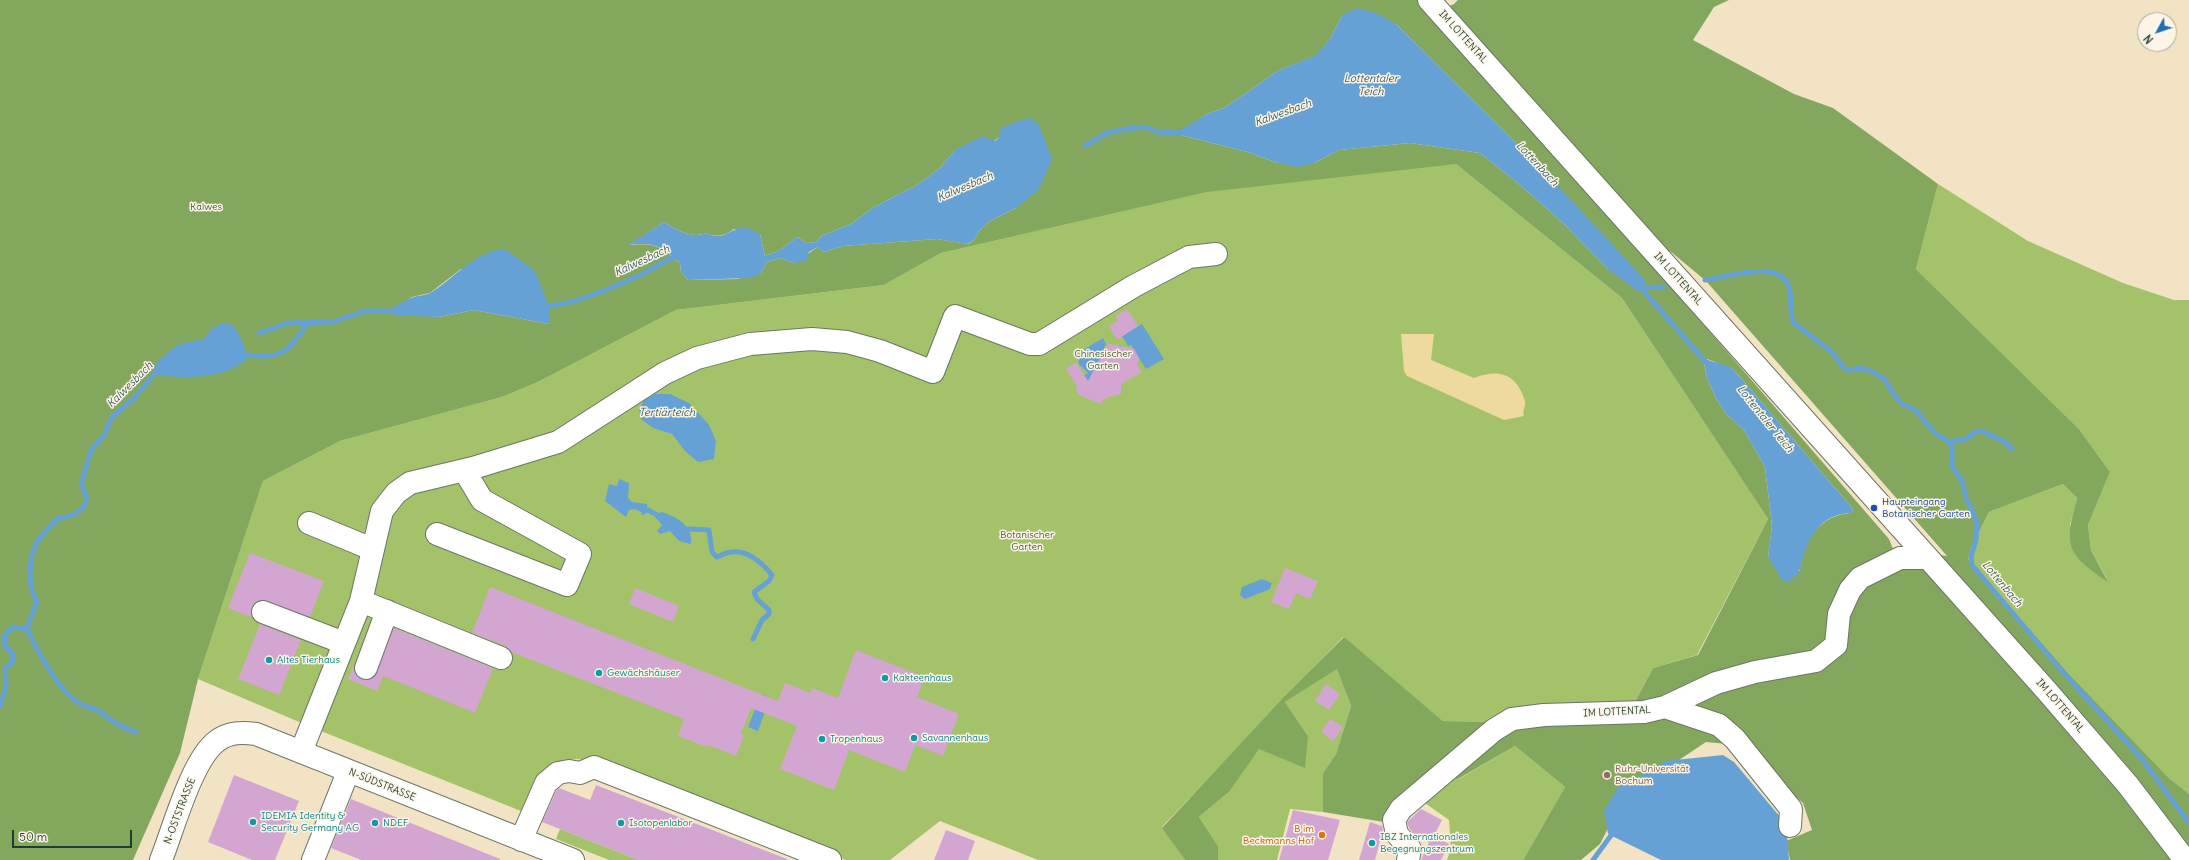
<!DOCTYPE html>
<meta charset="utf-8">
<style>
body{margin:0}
#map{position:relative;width:2189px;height:860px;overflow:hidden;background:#f2e3c5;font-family:Delius,sans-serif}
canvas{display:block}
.north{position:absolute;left:2137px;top:12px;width:40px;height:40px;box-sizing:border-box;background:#fcf5e5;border:1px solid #a4ab9e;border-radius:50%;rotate:230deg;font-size:11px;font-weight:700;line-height:16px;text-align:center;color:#1f3d34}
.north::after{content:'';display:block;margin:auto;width:14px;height:18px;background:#1f6fb2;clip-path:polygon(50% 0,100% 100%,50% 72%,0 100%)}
.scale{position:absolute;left:12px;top:830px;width:120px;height:18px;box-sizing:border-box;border:2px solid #1f3d34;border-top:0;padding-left:5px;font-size:12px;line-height:14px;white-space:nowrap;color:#1f3d34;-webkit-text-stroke:3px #fcf5e5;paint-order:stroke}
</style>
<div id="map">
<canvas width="2189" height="860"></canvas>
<div class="north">N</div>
<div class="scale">50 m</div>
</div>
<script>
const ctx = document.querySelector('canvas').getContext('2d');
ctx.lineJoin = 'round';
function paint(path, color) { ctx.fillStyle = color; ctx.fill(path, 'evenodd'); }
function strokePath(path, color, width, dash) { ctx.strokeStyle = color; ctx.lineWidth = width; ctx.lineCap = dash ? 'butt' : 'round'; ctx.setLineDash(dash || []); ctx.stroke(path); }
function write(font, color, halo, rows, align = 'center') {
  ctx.font = font + ' Delius,sans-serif'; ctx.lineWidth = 3; ctx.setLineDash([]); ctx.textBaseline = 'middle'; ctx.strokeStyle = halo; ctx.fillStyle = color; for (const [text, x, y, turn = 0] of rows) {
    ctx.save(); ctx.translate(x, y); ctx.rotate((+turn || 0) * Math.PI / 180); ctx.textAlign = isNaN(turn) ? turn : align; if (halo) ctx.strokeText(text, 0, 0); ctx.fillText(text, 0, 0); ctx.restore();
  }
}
paint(new Path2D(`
 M 1456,164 L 1622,298 L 1768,519 L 1697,655 L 1653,668 L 1628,715 L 1546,723 L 1443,721 L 1343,637 L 1162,827 L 1185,860 L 1038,860 L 940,821 L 890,860 L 846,860 L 589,760 L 576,759 L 565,761 L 526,813 L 311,727 L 198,679 L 263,481 L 340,441 L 502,397 L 538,382 L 676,310 L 884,285 L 941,253 L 1310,168 Z
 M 1938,184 L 2028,241 L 2123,283 L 2174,300 L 2189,300 L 2189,794 L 2169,778 L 2071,676 L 1968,559 L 1972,546 L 1989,512 L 2063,484 L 2077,498 L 2070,525 L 2108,581 L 2091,550 L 2088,525 L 2110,472 L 2079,429 L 1916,269 Z
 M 1337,668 L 1351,706 L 1336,754 L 1323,773 L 1323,812 L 1290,809 L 1277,860 L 1218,860 L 1218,846 L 1199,817 L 1230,791 L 1259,748 L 1308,736 L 1285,702 Z
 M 1515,746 L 1565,787 L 1523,860 L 1447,860 L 1451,848 L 1449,820 L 1408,791 L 1432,770 L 1459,779 Z
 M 560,829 L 639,860 L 609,860 L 556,839 Z`), '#a4c269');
paint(new Path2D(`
 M 0,0 L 1420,0 L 1432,14 L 1454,4 L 1458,0 L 1729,0 L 1714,7 L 1693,40 L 1794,94 L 1833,108 L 1938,184 L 1916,269 L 2079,429 L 2110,472 L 2088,525 L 2091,550 L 2108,582 C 2066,554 2064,546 2077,498 L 2063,484 L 1989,512 L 1972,546 L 1968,559 L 2071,676 L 2169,778 L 2189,794 L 2189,860 L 1790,860 L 1786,841 L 1812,830 L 1803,803 L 1737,745 L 1706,742 L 1679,760 L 1629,787 L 1600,844 L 1581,860 L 1523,860 L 1565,787 L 1515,746 L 1458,779 L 1432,771 L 1384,822 L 1323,812 L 1323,773 L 1336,754 L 1351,706 L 1337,669 L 1285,702 L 1308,736 L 1305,768 L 1259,749 L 1230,791 L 1199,817 L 1218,846 L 1218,860 L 1185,860 L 1162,828 L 1284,697 L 1344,637 L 1443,721 L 1546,723 L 1628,715 L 1653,668 L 1698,655 L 1768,519 L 1622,298 L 1456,164 L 1207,192 L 941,253 L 884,285 L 676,310 L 538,382 L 502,397 L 340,441 L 263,481 L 198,679 L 180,753 L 133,860 L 0,860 ZM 1342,15 L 1396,24 L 1545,172 L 1609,270 L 1564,224 L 1520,185 L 1480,153 L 1410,143 L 1339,150 L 1314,163 L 1278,163 L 1247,152 L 1177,134 L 1207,114 L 1224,108 L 1279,70 L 1316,56 L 1330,39 ZM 999,137 L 1016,208 L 990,221 L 979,231 L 974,240 L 968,244 L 937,239 L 843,246 L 824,252 L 818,247 L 794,263 L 780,258 L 767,262 L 761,273 L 737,279 L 688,280 L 681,272 L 680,263 C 660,247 657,242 629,245 L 664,222 C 676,230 692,239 706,233 C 716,238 725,236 734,229 L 760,234 L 765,256 L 779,251 L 797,237 L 806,243 L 816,242 L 821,236 L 851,224 L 874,207 L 917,185 L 940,168 L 955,150 L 994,141 ZM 1670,251 L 1706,281 L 1947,556 L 1893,549 L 1889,539 L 1672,288 ZM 461,269 L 549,324 L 474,310 L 439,317 L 385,312 L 395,309 L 412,297 L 430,293 ZM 1707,359 L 1733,369 L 1853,509 L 1852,513 C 1821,514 1801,541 1800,571 L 1768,557 L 1772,526 L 1765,467 L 1744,430 L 1727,415 L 1717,400 L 1707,379 L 1704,362 Z`), '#83a85d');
paint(new Path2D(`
 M 1401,334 L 1434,334 L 1431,360 L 1474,378 C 1499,368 1517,374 1525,401 C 1526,406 1522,411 1524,416 L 1504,420 L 1407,376 L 1404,371 Z`), '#eeda9e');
paint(new Path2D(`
 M 1357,8 L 1376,13 L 1396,24 L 1545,172 L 1646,281 L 1642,289 L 1636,290 L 1609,270 L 1564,224 L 1520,185 L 1480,153 L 1410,143 L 1339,150 L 1314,163 L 1298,167 L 1278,163 L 1247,152 L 1177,134 L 1180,130 L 1207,114 L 1224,108 L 1279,70 L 1315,56 L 1330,39 L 1342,15 Z
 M 1029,118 L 1038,123 L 1052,159 L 1039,189 L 1016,208 L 990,221 L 979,231 L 974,240 L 967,244 L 937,239 L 843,246 L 824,252 L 818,247 L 809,252 L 806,261 L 794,263 L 780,258 L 767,262 L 761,273 L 751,278 L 688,280 L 681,272 L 680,263 C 659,246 657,242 628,245 L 664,222 C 676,230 692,239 706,233 C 726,243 732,224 748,228 C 752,230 756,232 760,234 L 765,256 L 779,251 L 797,237 L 806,243 L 816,242 L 821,236 L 851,224 L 874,207 L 917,185 L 940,168 L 955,150 L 982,136 L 995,141 L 999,137 L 999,130 L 1012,123 Z
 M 505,249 L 535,271 L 549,307 L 549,324 L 474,310 L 439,317 L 395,315 L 384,312 C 395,308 401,302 411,298 C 418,295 426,296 432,292 C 455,277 476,251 505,249 Z
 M 222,323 L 233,325 C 241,337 246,346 246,360 C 223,380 180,379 152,374 L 158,361 L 178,344 L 204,339 L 212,328 Z
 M 1142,324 L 1164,359 L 1146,369 L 1131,345 L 1128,346 L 1117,328 L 1127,333 Z
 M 1103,338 L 1106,344 L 1103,350 L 1108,354 L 1120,345 L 1124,351 L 1094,388 L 1082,377 L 1088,373 L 1078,363 L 1083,350 Z
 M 1706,359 C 1716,364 1722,362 1733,369 L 1853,509 L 1852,513 C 1825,514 1812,530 1804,554 C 1802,559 1801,567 1799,572 C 1796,576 1791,579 1788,583 L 1782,580 L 1768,557 L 1772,526 L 1765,467 L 1744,430 L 1727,415 L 1717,400 L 1707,379 L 1704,361 Z
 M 655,394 L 670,394 L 689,403 L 709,425 L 716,441 L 714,459 L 698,462 L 685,451 L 672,434 L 653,428 L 641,419 L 639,410 L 644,400 Z
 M 619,479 L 629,483 L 628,498 L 632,502 L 647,504 L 647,513 L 642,515 L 641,512 L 635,509 L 629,510 L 626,517 L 605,501 L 609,484 L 617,486 Z
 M 661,512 C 676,516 694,526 691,544 L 679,541 L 670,531 L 660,534 L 657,531 L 662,525 L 655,517 Z
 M 1262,579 L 1272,583 L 1270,589 L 1245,599 L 1240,595 L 1242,587 Z
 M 761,694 L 770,698 L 758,731 L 748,727 Z
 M 1723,755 L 1734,762 L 1786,824 L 1789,860 L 1661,860 L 1608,834 L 1604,811 L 1617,789 L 1624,783 L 1649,772 L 1666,761 Z`), '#66a1d6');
strokePath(new Path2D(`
 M 1085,146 L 1107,133 L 1126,129 L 1145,127 L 1158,132 L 1182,133
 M 1705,280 C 1727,277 1781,259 1789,287 C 1793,299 1788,312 1794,323 L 1831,351 L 1844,368 L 1849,370 L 1862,368 L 1875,373 L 1884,379 L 1898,400 L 1903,405 L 1914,409 L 1935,433 L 1949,442 L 1952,448 L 1952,466 L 1962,481 L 1966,498 L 1977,521 L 1976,540 L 1971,557 L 1972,565 L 2061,670 L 2142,759 L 2189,823
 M 1636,288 L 1663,287
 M 1642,289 L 1709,366
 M 543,305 C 562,310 621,284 640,275 C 653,269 665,259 679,256
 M 259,333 L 288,323 L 332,322 L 365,311 L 391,311
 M 241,353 C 247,356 253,356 260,356 C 286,358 295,342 308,322
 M 1949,442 L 1966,439 L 1975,432 L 1982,431 L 2005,442 L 2012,449
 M 648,510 L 657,515
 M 688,529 L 709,530 L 712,552 L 717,557 C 721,555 727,552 732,552 C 748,550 763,564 772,575 L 769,581 L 754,592 L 757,599 L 769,610 L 769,614 L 762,620 L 753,639
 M 27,629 C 35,647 61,694 79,703 C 85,707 93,708 99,711 C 112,721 120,727 136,732
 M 0,706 L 6,687 L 5,668 L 12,663 L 13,654 L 5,646 L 4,636 L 13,627 L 27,629 L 37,601 C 27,589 29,558 36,544 C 40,535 51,526 58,518 C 69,518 89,510 86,496 C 86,492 82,488 81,484 L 91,450 L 104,435 L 112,417 L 134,398 L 157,371
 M 1593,860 L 1615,830`), '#66a1d6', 5);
paint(new Path2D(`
 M 1127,309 L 1138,326 L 1117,340 L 1109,326 L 1118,321 L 1116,316 Z
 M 1108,344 L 1134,349 L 1139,358 L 1137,365 L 1142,372 L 1121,384 L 1121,394 L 1108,397 L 1101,402 L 1098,397 L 1103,405 L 1079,395 L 1076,390 L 1077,386 L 1066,369 L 1076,362 L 1088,381 Z
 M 250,553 L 324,581 L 310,617 L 261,600 L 255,602 L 252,607 L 253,618 L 228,608 Z
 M 1285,568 L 1318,581 L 1310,599 L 1296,593 L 1289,609 L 1271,602 Z
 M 490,587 L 778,701 L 785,683 L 810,693 L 812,688 L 838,698 L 856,650 L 925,677 L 917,697 L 959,714 L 943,756 L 915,745 L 905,772 L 849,750 L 834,790 L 780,769 L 797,726 L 751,708 L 741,734 L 744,735 L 736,756 L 708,745 L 707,747 L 678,736 L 684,719 L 511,652 L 506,646 L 472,633 Z
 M 635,588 L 679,606 L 673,622 L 629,604 Z
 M 260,624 L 301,640 L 279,695 L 238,679 Z
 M 394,628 L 493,668 L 475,713 L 383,676 L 377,691 L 348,679 L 355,662 L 354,670 L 357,676 L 368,680 L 374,677 Z
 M 1326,684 L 1340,694 L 1329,710 L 1315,701 Z
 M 1330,719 L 1343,727 L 1333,741 L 1321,732 Z
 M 234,775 L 299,801 L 275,860 L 252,860 L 208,842 Z
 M 596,785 L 787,859 L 787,860 L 639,860 L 542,822 L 556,791 L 559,788 L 590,800 Z
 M 351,799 L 500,859 L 500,860 L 361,860 L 331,848 Z
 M 1421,809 L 1442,820 L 1434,836 L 1449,844 L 1441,860 L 1421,860 L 1429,842 L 1413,833 L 1409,828 L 1407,822 Z
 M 1293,810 L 1340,820 L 1328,860 L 1279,860 Z
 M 1370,822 L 1382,826 L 1383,830 L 1375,860 L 1359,860 Z
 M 946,830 L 975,841 L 968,860 L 934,860 Z`), '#d3a6d1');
const minor = new Path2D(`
 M 1429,0 L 2046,690 L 2128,785 L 2185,860
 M 309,523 L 372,549
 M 437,534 L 567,585 L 580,554 L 482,500 L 464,470
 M 361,601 L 501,658
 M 263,612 L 344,643
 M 366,668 L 387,611
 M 1665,707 L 1719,725 L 1735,739 L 1791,809 L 1790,826
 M 301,752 L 361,601 L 382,511 L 396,493 L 410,483 L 473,468 L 558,442 L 665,373 L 697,358 L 750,344 L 812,339 L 847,342 L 880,351 L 933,372 L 955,316 L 1030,344 L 1039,344 L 1134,286 L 1189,257 L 1216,254
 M 521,840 L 546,783 L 558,773 L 569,771 L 580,773 L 594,767 L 830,860
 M 161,860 C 173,830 192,759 217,741 C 229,732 242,732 256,734 L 573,860
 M 313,860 L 348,772
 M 1408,860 L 1410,849 L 1397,834 L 1394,820 L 1401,809 L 1494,730 L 1512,719 L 1544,715 L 1644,712 L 1665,707 L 1716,683 L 1755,672 L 1816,661 L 1836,645 L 1839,614 L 1850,590 L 1860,578 L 1900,558 L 1928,558`);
strokePath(minor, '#697767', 24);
strokePath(minor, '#fff', 22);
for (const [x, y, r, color] of [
 [1874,508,4,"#1a4fb4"],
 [269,660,4,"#0f9aa8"],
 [599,673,4,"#0f9aa8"],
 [885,678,4,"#0f9aa8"],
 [914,738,4,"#0f9aa8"],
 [822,739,4,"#0f9aa8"],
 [1607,775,4,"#8d6e63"],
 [253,822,4,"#0f9aa8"],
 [375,823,4,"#0f9aa8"],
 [621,823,4,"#0f9aa8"],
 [1322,835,4,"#e8710a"],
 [1372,843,4,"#0f9aa8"]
]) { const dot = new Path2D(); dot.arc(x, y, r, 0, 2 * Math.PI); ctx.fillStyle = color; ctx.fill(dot); strokePath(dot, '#fcf5e5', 1.5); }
write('10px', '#1f3d34', '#fcf5e5', [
 ["IM LOTTENTAL",1463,37,48],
 ["IM LOTTENTAL",1678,279,48],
 ["IM LOTTENTAL",2060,706,49],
 ["IM LOTTENTAL",1617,712,-3],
 ["N-SÜDSTRASSE",382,785,22],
 ["N-OSTSTRASSE",180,811,-69]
]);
write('10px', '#405e41', '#fcf5e5', [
 ["Kalwes",206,207],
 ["Chinesischer",1103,354],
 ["Garten",1103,366],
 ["Botanischer",1027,535],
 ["Garten",1027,547]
]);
write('10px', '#164399', '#fcf5e5', [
 ["Haupteingang",1882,502],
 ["Botanischer Garten",1882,514]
], 'left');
write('10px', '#0d838f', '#fcf5e5', [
 ["Altes Tierhaus",277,660],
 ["Gewächshäuser",607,673],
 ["Kakteenhaus",893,678],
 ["Savannenhaus",922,738],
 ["Tropenhaus",830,739],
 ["IDEMIA Identity &",261,816],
 ["Security Germany AG",261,828],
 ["NDEF",383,823],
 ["Isotopenlabor",629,823],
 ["IBZ Internationales",1380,837],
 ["Begegnungszentrum",1380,849]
], 'left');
write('10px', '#785e54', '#fcf5e5', [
 ["Ruhr-Universität",1615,769],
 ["Bochum",1615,781]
], 'left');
write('10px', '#c56008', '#fcf5e5', [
 ["B im",1314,829],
 ["Beckmanns Hof",1314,841]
], 'right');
write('italic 11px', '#345b65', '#fcf5e5', [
 ["Lottentaler",1371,79],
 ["Teich",1371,92],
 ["Kalwesbach",1283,113,-20],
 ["Lottenbach",1537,164,47],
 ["Kalwesbach",965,187,-23],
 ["Kalwesbach",642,261,-25],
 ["Kalwesbach",130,385,-45],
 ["Tertiärteich",667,413],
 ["Lottentaler Teich",1765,419,51],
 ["Lottenbach",2002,584,50]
]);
</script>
